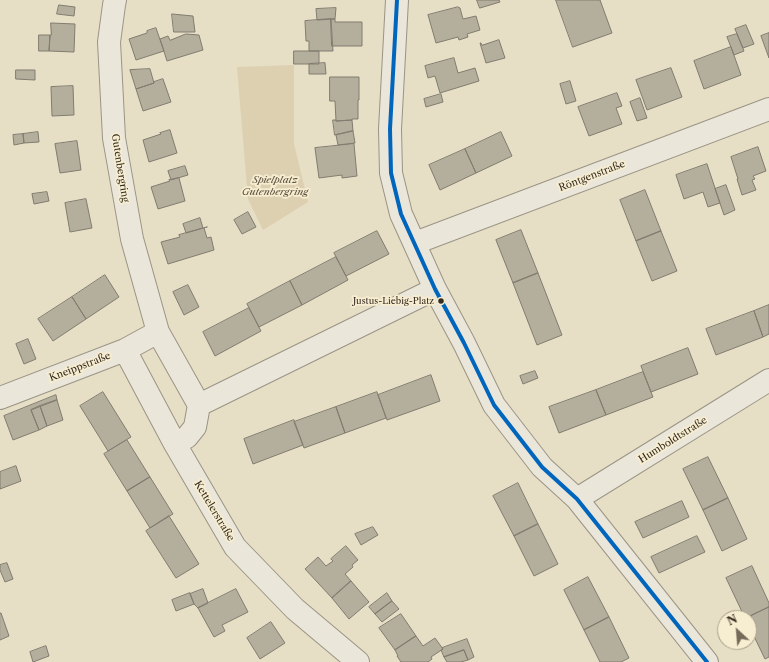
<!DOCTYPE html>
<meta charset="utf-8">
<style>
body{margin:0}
#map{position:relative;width:769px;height:662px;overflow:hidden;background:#e6dec5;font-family:"Libre Caslon Text",serif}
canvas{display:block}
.north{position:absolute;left:717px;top:610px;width:40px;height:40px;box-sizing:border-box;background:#f7edd1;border:1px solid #a9a08b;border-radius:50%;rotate:334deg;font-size:11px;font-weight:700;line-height:16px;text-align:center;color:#352c21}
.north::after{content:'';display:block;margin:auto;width:14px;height:18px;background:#736a5a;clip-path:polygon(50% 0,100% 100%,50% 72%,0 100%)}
</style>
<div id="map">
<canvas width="769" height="662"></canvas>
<div class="north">N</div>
</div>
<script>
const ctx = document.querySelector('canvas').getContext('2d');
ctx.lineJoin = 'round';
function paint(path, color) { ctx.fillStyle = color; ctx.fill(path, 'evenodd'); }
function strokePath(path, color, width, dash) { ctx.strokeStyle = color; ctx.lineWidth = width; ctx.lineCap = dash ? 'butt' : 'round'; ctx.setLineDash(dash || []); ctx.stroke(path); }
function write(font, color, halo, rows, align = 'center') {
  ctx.font = font + ' "Libre Caslon Text",serif'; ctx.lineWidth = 3.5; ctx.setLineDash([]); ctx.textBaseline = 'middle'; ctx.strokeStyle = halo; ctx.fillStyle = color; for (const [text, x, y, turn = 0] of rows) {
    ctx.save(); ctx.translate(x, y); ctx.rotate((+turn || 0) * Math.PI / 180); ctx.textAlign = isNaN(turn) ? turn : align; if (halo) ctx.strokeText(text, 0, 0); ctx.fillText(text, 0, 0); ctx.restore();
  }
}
paint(new Path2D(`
 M 294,65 L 294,144 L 308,202 L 263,230 L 248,199 L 237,67 Z`), '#dcd0b0');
const building = new Path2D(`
 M 477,0 L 499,0 L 500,2 L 480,8 Z
 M 556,0 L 600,0 L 612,33 L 573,47 Z
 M 59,5 L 75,7 L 74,16 L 57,14 Z
 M 458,7 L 460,8 L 463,19 L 476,16 L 480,30 L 467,34 L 468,37 L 459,40 L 458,37 L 436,43 L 428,15 Z
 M 336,8 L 335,19 L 317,20 L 316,9 Z
 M 172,14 L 193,16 L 195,32 L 174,32 Z
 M 331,19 L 333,51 L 309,51 L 309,41 L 306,41 L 305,21 Z
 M 331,19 L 335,19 L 335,22 L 362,22 L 362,46 L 332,46 Z
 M 51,23 L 75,24 L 74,52 L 49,51 L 50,35 L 51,35 Z
 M 746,25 L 754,44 L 743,48 L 735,29 Z
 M 156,28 L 164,51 L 136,60 L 129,39 L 147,33 L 147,31 Z
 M 769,33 L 769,58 L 761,36 Z
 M 186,34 L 199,35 L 203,50 L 167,61 L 160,39 L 168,36 L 170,40 Z
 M 737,34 L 744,51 L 734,55 L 727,37 Z
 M 39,35 L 50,35 L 49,51 L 39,51 Z
 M 499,40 L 505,58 L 486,63 L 480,43 L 481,43 L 482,45 Z
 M 731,47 L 741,75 L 704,89 L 694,61 Z
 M 294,51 L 319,51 L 319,64 L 294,64 Z
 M 454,58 L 458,73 L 475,68 L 479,81 L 440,93 L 435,76 L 428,78 L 425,66 Z
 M 325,63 L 326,74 L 309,74 L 309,64 Z
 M 671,68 L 682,97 L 647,110 L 636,80 Z
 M 150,69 L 154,83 L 136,89 L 130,70 Z
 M 16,70 L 35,70 L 35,80 L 16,79 Z
 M 330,77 L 359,77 L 359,100 L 358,100 L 358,119 L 352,119 L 352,120 L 336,121 L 335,101 L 330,101 Z
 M 163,79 L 171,102 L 143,111 L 136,89 L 154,83 L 154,82 Z
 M 570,81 L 576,101 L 566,104 L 560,84 Z
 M 73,86 L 74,115 L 52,116 L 51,87 Z
 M 617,93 L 622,106 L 616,108 L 622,124 L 589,136 L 578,107 Z
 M 441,94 L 443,102 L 426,107 L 424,99 Z
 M 640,98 L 647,118 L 637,121 L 630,102 Z
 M 333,120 L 336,120 L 336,121 L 352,120 L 353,131 L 335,135 Z
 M 170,130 L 177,153 L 149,162 L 143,140 L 161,134 L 160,133 Z
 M 353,131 L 355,143 L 338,145 L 336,135 Z
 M 38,132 L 39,142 L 24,143 L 23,134 Z
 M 501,132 L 512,156 L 476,173 L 465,149 Z
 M 23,134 L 24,143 L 14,145 L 13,135 Z
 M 77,141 L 81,170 L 60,173 L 55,144 Z
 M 354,144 L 357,176 L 342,178 L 342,175 L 319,178 L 315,148 Z
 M 758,147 L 766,171 L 753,176 L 755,179 L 752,180 L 756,190 L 742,195 L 737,179 L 738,179 L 731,157 Z
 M 465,149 L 476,173 L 440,190 L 429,165 Z
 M 707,164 L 720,203 L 708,207 L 703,192 L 684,199 L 676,175 Z
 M 185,166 L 188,175 L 171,180 L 168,171 Z
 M 179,178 L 185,201 L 158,209 L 151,187 L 170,181 L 169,180 Z
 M 726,185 L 735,210 L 724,215 L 715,189 Z
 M 645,190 L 661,231 L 636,241 L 620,200 Z
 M 47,192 L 49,201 L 34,204 L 32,194 Z
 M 86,199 L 92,228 L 70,232 L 65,203 Z
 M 248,212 L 256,227 L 242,234 L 234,220 Z
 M 200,218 L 203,228 L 186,233 L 183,224 Z
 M 207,227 L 204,228 L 207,238 L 211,237 L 214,250 L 168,264 L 161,242 L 180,237 L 179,235 Z
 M 521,230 L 538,273 L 513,283 L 496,240 Z
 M 377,231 L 389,254 L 346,276 L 334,253 Z
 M 661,231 L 677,271 L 652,281 L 636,241 Z
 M 336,257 L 348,280 L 302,305 L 290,281 Z
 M 538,273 L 562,335 L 537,345 L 513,283 Z
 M 105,275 L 119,297 L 86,319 L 72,297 Z
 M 290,281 L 302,305 L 259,327 L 247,304 Z
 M 188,285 L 199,307 L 184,315 L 173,292 Z
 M 72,297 L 86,319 L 53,341 L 38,319 Z
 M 769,305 L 769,334 L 763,337 L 754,311 Z
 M 249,308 L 261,331 L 215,356 L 203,332 Z
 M 754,311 L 763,337 L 716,355 L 706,329 Z
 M 28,339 L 36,359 L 24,364 L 16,344 Z
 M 688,348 L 698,374 L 651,392 L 641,366 Z
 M 535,371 L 538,378 L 523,384 L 520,376 Z
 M 643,372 L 653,397 L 606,415 L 596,390 Z
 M 431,375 L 440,401 L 387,420 L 378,395 Z
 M 596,390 L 606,415 L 559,433 L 549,407 Z
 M 103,392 L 131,437 L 108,451 L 80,406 Z
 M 377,392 L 386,418 L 345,433 L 336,407 Z
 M 56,395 L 57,400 L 31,410 L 39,430 L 13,440 L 4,416 Z
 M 57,400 L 63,420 L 47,426 L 40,406 Z
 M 40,406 L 47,426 L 39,430 L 31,410 Z
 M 336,407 L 345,433 L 304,448 L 294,422 Z
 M 294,420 L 303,445 L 253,464 L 244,439 Z
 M 127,440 L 150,477 L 127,491 L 104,454 Z
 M 708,457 L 728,498 L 703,510 L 683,469 Z
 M 16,466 L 21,481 L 0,489 L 0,472 Z
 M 150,477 L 173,514 L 150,528 L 127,491 Z
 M 518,483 L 538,524 L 514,536 L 493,496 Z
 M 728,498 L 747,539 L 722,551 L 703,510 Z
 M 682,501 L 689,517 L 643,538 L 635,522 Z
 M 169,516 L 199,564 L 176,578 L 146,531 Z
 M 538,524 L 558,564 L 534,576 L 514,536 Z
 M 373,527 L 378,535 L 361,545 L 355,534 Z
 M 697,536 L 705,552 L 659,573 L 651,557 Z
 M 346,546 L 358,560 L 352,565 L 353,567 L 345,574 L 351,581 L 332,598 L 305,569 L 318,557 L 326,566 L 333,561 L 331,559 Z
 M 7,563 L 13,579 L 5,582 L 0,570 L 0,565 Z
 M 752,566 L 769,603 L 769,607 L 745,618 L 726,578 Z
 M 588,577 L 609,617 L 584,630 L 564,590 Z
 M 351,581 L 369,602 L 349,619 L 332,598 Z
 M 203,589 L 208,603 L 198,608 L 194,604 L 190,594 Z
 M 236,589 L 248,612 L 222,625 L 225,631 L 214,637 L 198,608 Z
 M 190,593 L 194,604 L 176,611 L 172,600 Z
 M 387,593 L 392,601 L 375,614 L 369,607 Z
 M 392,601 L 399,609 L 382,622 L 375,614 Z
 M 769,607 L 769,657 L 765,659 L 749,626 L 749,618 L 747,618 Z
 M 0,613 L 1,613 L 9,636 L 0,640 Z
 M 401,614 L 416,636 L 395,650 L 379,628 Z
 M 609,617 L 629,658 L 621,662 L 600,662 L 584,630 Z
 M 271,622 L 285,643 L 260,659 L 247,638 Z
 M 416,636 L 423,646 L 435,638 L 443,649 L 431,657 L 432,659 L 428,662 L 401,662 L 397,656 L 398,656 L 395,650 Z
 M 467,639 L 474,657 L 468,660 L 464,650 L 444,657 L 441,650 L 443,649 L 442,648 Z
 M 46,646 L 49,656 L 33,662 L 30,652 Z
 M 464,650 L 468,660 L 461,662 L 447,662 L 444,657 Z`);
paint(building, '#b4ae9d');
strokePath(building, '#817c6f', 1);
const minor = new Path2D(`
 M 115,0 L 114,5 L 109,42 L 114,138 L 132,239 L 158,332 L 199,405 L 195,427 L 187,437 L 175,444 L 235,547 L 295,609 L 358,662
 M 397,0 L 390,129 L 391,173 L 401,214 L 435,289 L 464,343 L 494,405 L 542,467 L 577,499 L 707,662
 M 415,243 L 769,109
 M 125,350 L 175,444
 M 0,398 L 125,350 L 158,332
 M 199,405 L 435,289
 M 577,499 L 769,380`);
strokePath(minor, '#9a9485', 24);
strokePath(minor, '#eae6d9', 22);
strokePath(new Path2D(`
 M 397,0 L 390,129 L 391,173 L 401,214 L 435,289 L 464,343 L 494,405 L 542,467 L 577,499 L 707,662`), '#0065bd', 4);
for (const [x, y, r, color] of [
 [441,301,3.5,"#352c21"]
]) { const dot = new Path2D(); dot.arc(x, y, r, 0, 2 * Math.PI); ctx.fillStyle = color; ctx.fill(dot); strokePath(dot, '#f7edd1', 1.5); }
write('9px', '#352c21', '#f7edd1', [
 ["Justus-Liebig-Platz",434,301]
], 'right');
write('10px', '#352c21', '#f7edd1', [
 ["Gutenbergring",120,168,81],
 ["Röntgenstraße",592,176,-21],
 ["Kneippstraße",80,367,-21],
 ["Humboldtstraße",673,440,-32],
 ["Kettelerstraße",214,511,59]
]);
write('italic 10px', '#5c5240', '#f7edd1', [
 ["Spielplatz",275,180],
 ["Gutenbergring",275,192]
]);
</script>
